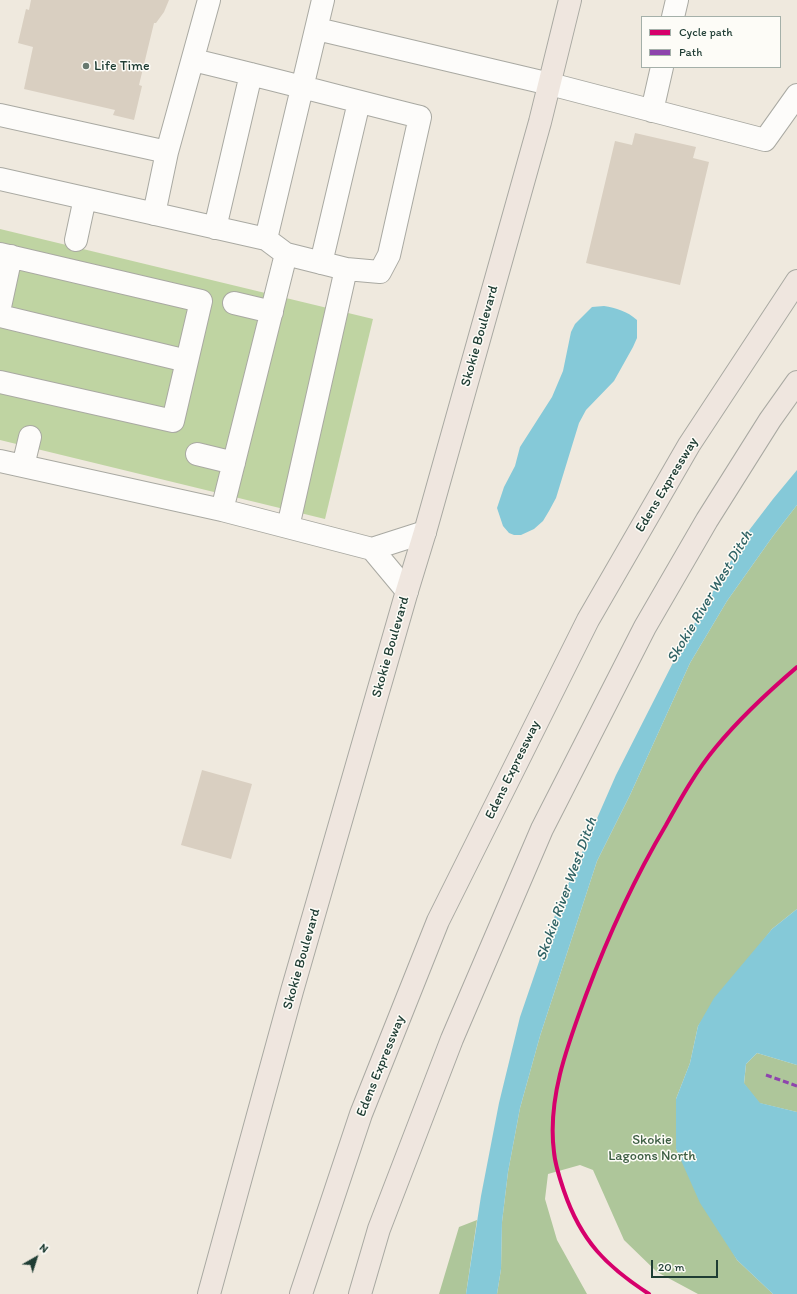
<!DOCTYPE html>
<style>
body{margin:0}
#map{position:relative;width:797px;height:1294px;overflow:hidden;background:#efe9de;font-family:Itim,sans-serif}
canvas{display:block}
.legend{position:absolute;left:641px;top:16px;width:140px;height:52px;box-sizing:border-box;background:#fdfcf7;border:1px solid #a4b0a9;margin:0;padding:5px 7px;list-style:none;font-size:12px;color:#1f3d34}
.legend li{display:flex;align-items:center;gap:8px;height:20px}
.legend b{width:20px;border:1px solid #a4b0a9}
.north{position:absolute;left:16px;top:1238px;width:40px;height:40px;-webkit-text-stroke:3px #fdfcf7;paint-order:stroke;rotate:39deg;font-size:11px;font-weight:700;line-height:16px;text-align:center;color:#1f3d34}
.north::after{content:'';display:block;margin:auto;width:14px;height:18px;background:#1f3d34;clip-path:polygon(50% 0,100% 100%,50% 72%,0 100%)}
.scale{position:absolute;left:651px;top:1260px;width:67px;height:18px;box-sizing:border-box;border:2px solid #1f3d34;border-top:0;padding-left:5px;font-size:12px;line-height:14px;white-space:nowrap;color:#1f3d34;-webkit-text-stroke:3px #fdfcf7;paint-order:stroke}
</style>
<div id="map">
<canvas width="797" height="1294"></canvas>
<ul class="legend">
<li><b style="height:5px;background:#d6006c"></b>Cycle path</li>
<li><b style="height:5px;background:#8e44ad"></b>Path</li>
</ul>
<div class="north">N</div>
<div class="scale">20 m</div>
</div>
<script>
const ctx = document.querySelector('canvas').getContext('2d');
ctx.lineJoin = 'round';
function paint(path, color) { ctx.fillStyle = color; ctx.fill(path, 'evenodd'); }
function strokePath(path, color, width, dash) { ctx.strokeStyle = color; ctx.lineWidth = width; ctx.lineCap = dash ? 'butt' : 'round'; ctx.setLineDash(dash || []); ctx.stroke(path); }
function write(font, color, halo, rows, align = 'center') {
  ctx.font = font + ' Itim,sans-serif'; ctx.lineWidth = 3; ctx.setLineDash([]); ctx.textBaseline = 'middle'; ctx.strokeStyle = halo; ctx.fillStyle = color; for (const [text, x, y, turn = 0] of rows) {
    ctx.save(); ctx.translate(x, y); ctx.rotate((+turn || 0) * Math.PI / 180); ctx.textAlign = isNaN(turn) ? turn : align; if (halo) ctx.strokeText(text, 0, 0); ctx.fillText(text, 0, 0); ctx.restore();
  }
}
paint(new Path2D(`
 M 0,229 L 373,319 L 325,519 L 0,440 Z`), '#bfd4a2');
paint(new Path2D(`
 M 797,505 L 797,909 L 772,929 L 698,1026 L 690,1063 L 676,1099 L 676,1149 L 737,1260 L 773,1294 L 698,1294 L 657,1272 L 624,1240 L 593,1170 L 580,1165 L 548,1174 L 545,1199 L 557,1240 L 587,1294 L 497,1294 L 501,1269 L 502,1222 L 508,1172 L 520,1108 L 540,1036 L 597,861 L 630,795 L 690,663 L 727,601 L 773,536 Z
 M 757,1053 L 797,1065 L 797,1112 L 759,1103 L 744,1084 L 746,1064 Z
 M 477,1220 L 466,1294 L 439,1294 L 459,1227 Z`), '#aec69a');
paint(new Path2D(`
 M 604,306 C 616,308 627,311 637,320 L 637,338 L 633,347 L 614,381 L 586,410 L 579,423 L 556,498 L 549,511 L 543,521 L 534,529 L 521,535 L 514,535 L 509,533 L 503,526 L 497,508 L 504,487 L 515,466 L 520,447 L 552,397 L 563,371 L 571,332 L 575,324 L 592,307 Z
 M 797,470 L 797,505 L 773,536 L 727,601 L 690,663 L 630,795 L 597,861 L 540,1036 L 520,1108 L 508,1172 L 502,1222 L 501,1269 L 497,1294 L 466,1294 L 481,1196 L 499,1103 L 520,1017 L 556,912 L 616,775 L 682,645 L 747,533 L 773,499 Z
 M 797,909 L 797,1065 L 757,1053 L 746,1064 L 744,1083 L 760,1103 L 797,1112 L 797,1294 L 773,1294 L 737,1260 L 700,1203 L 676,1149 L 676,1099 L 690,1063 L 698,1026 L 714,998 L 772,929 Z`), '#85c9d8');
paint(new Path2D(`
 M 31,0 L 169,0 L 164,12 L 156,23 L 154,23 L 139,85 L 142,86 L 134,120 L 113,115 L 115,110 L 24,89 L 33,47 L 18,43 L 26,9 L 29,10 Z
 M 635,133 L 696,147 L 693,158 L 709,162 L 680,285 L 586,263 L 615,141 L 632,145 Z
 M 202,770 L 252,784 L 231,859 L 181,845 Z`), '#d9cfc1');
const minor = new Path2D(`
 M 673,17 L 677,0
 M 317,29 L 550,84 L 765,140 L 797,95
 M 193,60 C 269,78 344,98 420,117 L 389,255 L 380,272 L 346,269 L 286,254 L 266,239
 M 652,111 L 662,67
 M 0,115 L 167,152 L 209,0
 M 0,179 L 266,239 L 323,0
 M 154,214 L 167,152
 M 215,228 L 251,74
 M 76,240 L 85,198
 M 0,254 L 201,301 L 173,421 L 0,382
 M 321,263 L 359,102
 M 234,303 L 272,312
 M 0,307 L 11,256
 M 0,316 L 187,361
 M 197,454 L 234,463
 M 0,461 L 222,510 L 372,549 L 425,532
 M 23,466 L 30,437
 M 222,510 L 286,254
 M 288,527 L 346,269
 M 372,549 L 407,591`);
const major = new Path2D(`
 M 209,1294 L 292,991 L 407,591 L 425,532 L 540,122 L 570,0`);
const highway = new Path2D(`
 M 301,1294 L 361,1114 L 438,921 L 588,620 L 689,445 L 797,281
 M 360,1294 L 379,1229 L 452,1039 L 542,829 L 645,627 L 707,520 L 770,420 L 797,382`);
strokePath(minor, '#a9a9a2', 24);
strokePath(major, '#a9a9a2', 24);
strokePath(highway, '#a9a9a2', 24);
strokePath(minor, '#fdfcfa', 22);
strokePath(major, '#efe6df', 22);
strokePath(highway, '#efe6df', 22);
strokePath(new Path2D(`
 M 766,1075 L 797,1086`), '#8e44ad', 3, [6, 3]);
strokePath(new Path2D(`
 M 649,1294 C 606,1266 581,1241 564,1191 C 560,1179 555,1165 554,1152 C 547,1098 568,1044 586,995 C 608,936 634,879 666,825 C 681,798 696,771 716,747 C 739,719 769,691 797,667`), '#d6006c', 4);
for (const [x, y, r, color] of [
 [86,66,4,"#687970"]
]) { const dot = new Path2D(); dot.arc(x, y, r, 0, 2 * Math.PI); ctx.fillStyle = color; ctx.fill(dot); strokePath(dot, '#fdfcf7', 1.5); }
write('14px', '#1f3d34', '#fdfcf7', [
 ["Life Time",94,66]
], 'left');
write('14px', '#1f3d34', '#fdfcf7', [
 ["Skokie Boulevard",480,336,-74],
 ["Edens Expressway",667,485,-59],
 ["Skokie Boulevard",391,647,-74],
 ["Edens Expressway",513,770,-64],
 ["Skokie Boulevard",302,959,-74],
 ["Edens Expressway",381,1066,-68]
]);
write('14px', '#3d5e43', '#fdfcf7', [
 ["Skokie",652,1140],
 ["Lagoons North",652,1156]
]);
write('italic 15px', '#306365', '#fdfcf7', [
 ["Skokie River West Ditch",710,597,-59],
 ["Skokie River West Ditch",567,889,-70]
]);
</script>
